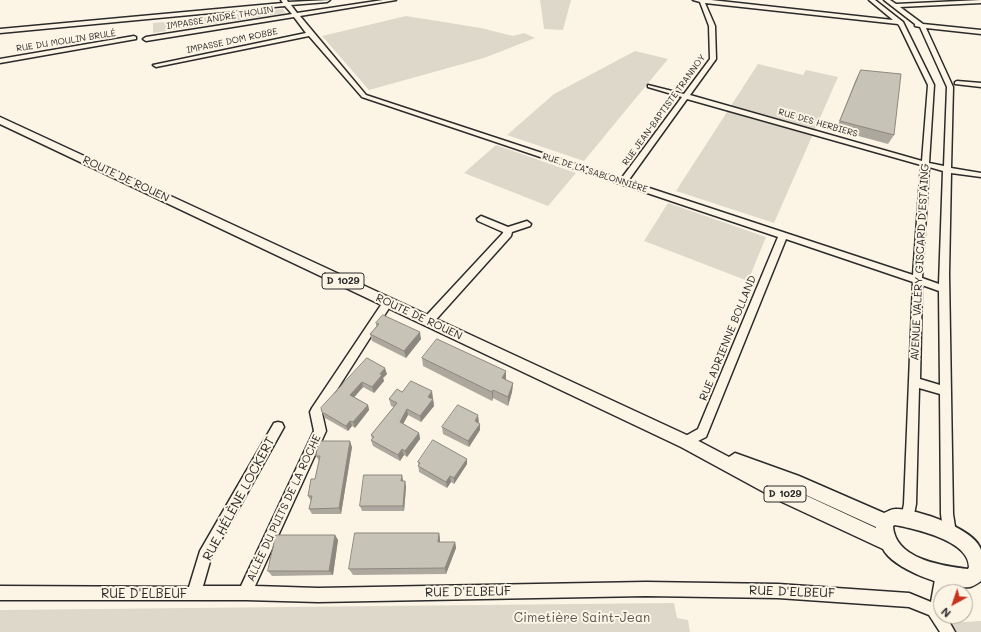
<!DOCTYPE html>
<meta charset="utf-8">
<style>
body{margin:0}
#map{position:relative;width:981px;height:632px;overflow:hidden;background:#fcf5e5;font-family:Mali,sans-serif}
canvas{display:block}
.north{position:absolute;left:933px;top:584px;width:40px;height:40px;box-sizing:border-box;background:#fcf5e5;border:1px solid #a8a49b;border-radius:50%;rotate:220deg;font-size:11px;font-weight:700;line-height:16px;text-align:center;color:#2b2b2b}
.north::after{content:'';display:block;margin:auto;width:14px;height:18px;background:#c8321e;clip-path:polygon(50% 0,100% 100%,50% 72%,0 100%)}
</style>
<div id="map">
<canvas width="981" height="632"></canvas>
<div class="north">N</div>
</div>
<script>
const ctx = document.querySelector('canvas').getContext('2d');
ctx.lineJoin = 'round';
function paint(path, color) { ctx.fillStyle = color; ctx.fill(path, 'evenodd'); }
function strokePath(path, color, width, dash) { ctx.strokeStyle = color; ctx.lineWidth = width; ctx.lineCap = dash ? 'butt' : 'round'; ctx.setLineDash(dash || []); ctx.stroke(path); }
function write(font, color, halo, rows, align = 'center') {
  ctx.font = font + ' Mali,sans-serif'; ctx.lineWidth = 4; ctx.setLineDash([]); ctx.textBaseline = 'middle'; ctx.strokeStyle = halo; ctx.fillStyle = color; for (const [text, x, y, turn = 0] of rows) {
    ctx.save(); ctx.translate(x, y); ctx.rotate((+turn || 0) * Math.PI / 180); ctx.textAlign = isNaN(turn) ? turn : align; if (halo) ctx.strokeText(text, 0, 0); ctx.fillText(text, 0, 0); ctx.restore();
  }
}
paint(new Path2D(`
 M 540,0 L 571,0 L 563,30 L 544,29 Z
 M 283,9 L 285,13 L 153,33 L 153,23 Z
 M 406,16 L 481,28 L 513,36 L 524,33 L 535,38 L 484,58 L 369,90 L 322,36 Z
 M 635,51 L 668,59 L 584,161 L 507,135 L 554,94 Z
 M 758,64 L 803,75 L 806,70 L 838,77 L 774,223 L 676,191 Z
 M 496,145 L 576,173 L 548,206 L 464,173 Z
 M 668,203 L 766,237 L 748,281 L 644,241 Z
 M 674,603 L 677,618 L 688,620 L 690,632 L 0,632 L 0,610 Z
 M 981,621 L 981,632 L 954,632 L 949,623 Z`), '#ded8ca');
const minor = new Path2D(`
 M 281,0 L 287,0 L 288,2 L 330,0 L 327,2 L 291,5 L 297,13 L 383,0 L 396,0 L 300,16 L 366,95 L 621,179 L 682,97 L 648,87 L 648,85 L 684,94 L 710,59 L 709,26 L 700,2 L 693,0 L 711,0 L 893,20 L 869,0 L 875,0 L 903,22 L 934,85 L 929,163 L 944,166 L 947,87 L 920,27 L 915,26 L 915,24 L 884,0 L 890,0 L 896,4 L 981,0 L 981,3 L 900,7 L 923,24 L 981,30 L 981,34 L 926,28 L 953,87 L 951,168 L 981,173 L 981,177 L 951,173 L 949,274 L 953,514 L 956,533 L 954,538 L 949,540 L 944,538 L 941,514 L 940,394 L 919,388 L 916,504 L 912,524 L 907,525 L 902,524 L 901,519 L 904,504 L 913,282 L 786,239 L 706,437 L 686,447 L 682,446 L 680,442 L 682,438 L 698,429 L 778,237 L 362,97 L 309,36 L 156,67 L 153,65 L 306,33 L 294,17 L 146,41 L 143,39 L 146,37 L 292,14 L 285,6 L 0,33 L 0,29 L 283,3 ZM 705,3 L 898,24 L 900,27 L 928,85 L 922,161 L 690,95 L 716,59 L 715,26 ZM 687,99 L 921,165 L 913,275 L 628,181 ZM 929,167 L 943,171 L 939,284 L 922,278 ZM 922,285 L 939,291 L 940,385 L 920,379 Z
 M 134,36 L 136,37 L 136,39 L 0,63 L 0,59 Z
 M 957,81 L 981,83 L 981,87 L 955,84 L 955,82 Z
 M 481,216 L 508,227 L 527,221 L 531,224 L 530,226 L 512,232 L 511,236 L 432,324 L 424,324 L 423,321 L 424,318 L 503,233 L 503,232 L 478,221 L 477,219 Z
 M 388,298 L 391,299 L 393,302 L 391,305 L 322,413 L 326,431 L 255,586 L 318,588 L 646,582 L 778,584 L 909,593 L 931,602 L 937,568 L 942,566 L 947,568 L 949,573 L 947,592 L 941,592 L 941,616 L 946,616 L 955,632 L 940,632 L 929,615 L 909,607 L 778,598 L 646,596 L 318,602 L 246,600 L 0,600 L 0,586 L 189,587 L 200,551 L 274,423 L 278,422 L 282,423 L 284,427 L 211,558 L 203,586 L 241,586 L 314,431 L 310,412 L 312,408 L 385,299 Z`);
const major = new Path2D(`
 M 0,117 L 691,437 L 729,457 L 735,453 L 799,476 L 884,513 C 887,512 891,509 895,509 C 915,508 976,529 981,550 C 981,559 981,571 981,581 C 978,583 974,586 970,587 C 949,590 893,569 883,549 L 782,502 L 681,447 L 0,124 ZM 784,485 L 876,527 L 876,528 L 794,490 ZM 895,525 C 915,529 969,540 969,567 L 968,569 C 942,566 895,559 893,526 Z`);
strokePath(minor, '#2b2b2b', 3);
strokePath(major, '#2b2b2b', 3);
paint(minor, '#fcf5e5');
paint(major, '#fcf5e5');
paint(new Path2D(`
 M 861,70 L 894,135 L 888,144 L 836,130 L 856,79 Z
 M 376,323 L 421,339 L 406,358 L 372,341 L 370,334 L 376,327 Z
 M 367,358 L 387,374 L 383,378 L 384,381 L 374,393 L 363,387 L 354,397 L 368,405 L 369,410 L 355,428 L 352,426 L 348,431 L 325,418 L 322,412 Z
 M 422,358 L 506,380 L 513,383 L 512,392 L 508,406 L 493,398 L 492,401 L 423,366 Z
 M 402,392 L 433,398 L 432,399 L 433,399 L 434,406 L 421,422 L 408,415 L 403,424 L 419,433 L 420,439 L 407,457 L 404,455 L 400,461 L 373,446 L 371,440 L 372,439 L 371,435 L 394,407 L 391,406 L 389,399 Z
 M 479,422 L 478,423 L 480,430 L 469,447 L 443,434 L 442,427 Z
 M 352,447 L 341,514 L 312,514 L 309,509 L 311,501 L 308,496 L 315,479 L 319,461 L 316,456 Z
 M 467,459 L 467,464 L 454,484 L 451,482 L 447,488 L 419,472 L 418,462 Z
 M 403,480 L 403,481 L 405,481 L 406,487 L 404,511 L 362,511 L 360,506 Z
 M 439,533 L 440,542 L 455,542 L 456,548 L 446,574 L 353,575 L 349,569 Z
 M 335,535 L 338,540 L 333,575 L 272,576 L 268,571 Z`), '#aca89d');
paint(new Path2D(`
 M 420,332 L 421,339 L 406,358 L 404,351 Z
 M 385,368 L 387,374 L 383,378 L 384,381 L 374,393 L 372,387 L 380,374 Z
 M 506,371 L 506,380 L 502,378 Z
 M 362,382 L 363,387 L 351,401 L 350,395 Z
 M 513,383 L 512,392 L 508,406 L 508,397 Z
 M 493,390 L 493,398 L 492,401 L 492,392 Z
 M 432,391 L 433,398 L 429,403 L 428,397 Z
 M 433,399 L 434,406 L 421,422 L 420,416 Z
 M 368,405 L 369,410 L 355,428 L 353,422 Z
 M 407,409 L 408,415 L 401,428 L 400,422 Z
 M 478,415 L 479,422 L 475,427 L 475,421 Z
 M 350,421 L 352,426 L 348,431 L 346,426 Z
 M 480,424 L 480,430 L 469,447 L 468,441 Z
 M 419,433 L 420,439 L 407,457 L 405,451 Z
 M 350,441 L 352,447 L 341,514 L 339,508 Z
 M 402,449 L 404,455 L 400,461 L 398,455 Z
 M 467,459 L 467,464 L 454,484 L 454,478 Z
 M 402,475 L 403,480 L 402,487 L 401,481 Z
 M 450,476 L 451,482 L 447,488 L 446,482 Z
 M 405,481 L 406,487 L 404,511 L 403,506 Z
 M 439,533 L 440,539 L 440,548 L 438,542 Z
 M 335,535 L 338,540 L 333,575 L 329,571 Z
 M 455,542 L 456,548 L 446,574 L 445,568 Z`), '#8c8880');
const building = new Path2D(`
 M 861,70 L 901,74 L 894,135 L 840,121 Z
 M 383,315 L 420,332 L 404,351 L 370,334 L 379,324 L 376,323 Z
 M 437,339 L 506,371 L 502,378 L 513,383 L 508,397 L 493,390 L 492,392 L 422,358 Z
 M 367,358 L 385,368 L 380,374 L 382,375 L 372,387 L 362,382 L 350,395 L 368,405 L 353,422 L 350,421 L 346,426 L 322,412 L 321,408 Z
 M 411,381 L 432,391 L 428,397 L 433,399 L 420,416 L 407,409 L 400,422 L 419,433 L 405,451 L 402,449 L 398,455 L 371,440 L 374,437 L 371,435 L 397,403 L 389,399 L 397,389 L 402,392 Z
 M 458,405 L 478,415 L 475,421 L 480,424 L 468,441 L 442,427 Z
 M 433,440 L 467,459 L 454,478 L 450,476 L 446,482 L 418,466 L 420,463 L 418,462 Z
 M 319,441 L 350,441 L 339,508 L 309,509 L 312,496 L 308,496 L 311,479 L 315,479 L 320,456 L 316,456 Z
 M 364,475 L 402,475 L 401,481 L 405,481 L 403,506 L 360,506 Z
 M 355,533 L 439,533 L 438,542 L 455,542 L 445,568 L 349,569 Z
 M 276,535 L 335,535 L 329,571 L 268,571 Z`);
paint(building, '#c8c3b7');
strokePath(building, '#8c8880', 1);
write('9px', '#2b2b2b', '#fcf5e5', [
 ["IMPASSE ANDRÉ THOUIN",220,18,-9],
 ["RUE DU MOULIN BRULÉ",66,41,-9],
 ["IMPASSE DOM ROBBE",232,41,-12],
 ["RUE JEAN-BAPTISTE TRANNOY",664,110,-54],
 ["RUE DES HERBIERS",818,123,16],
 ["RUE DE LA SABLONNIÈRE",595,173,18]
]);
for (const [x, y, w] of [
 [343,281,42],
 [785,494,42]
]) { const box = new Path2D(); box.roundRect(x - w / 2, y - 8, w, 16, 3); ctx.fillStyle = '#fcf5e5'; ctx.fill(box); strokePath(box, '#2b2b2b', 1); }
write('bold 10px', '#2b2b2b', null, [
 ["D 1029",343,281],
 ["D 1029",785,494]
]);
write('11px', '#2b2b2b', '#fcf5e5', [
 ["ROUTE DE ROUEN",126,179,25],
 ["AVENUE VALÉRY GISCARD D'ESTAING",920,262,-87],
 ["ROUTE DE ROUEN",419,317,25],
 ["RUE ADRIENNE BOLLAND",728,338,-68],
 ["ALLÉE DU PUITS DE LA ROCHE",284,508,-65]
]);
write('13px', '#2b2b2b', '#fcf5e5', [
 ["RUE HÉLÈNE LOCKERT",239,499,-62],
 ["RUE D'ELBEUF",468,592,-1],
 ["RUE D'ELBEUF",792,592,2],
 ["RUE D'ELBEUF",144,594]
]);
write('13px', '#585653', '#fcf5e5', [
 ["Cimetière Saint-Jean",582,618]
]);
</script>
